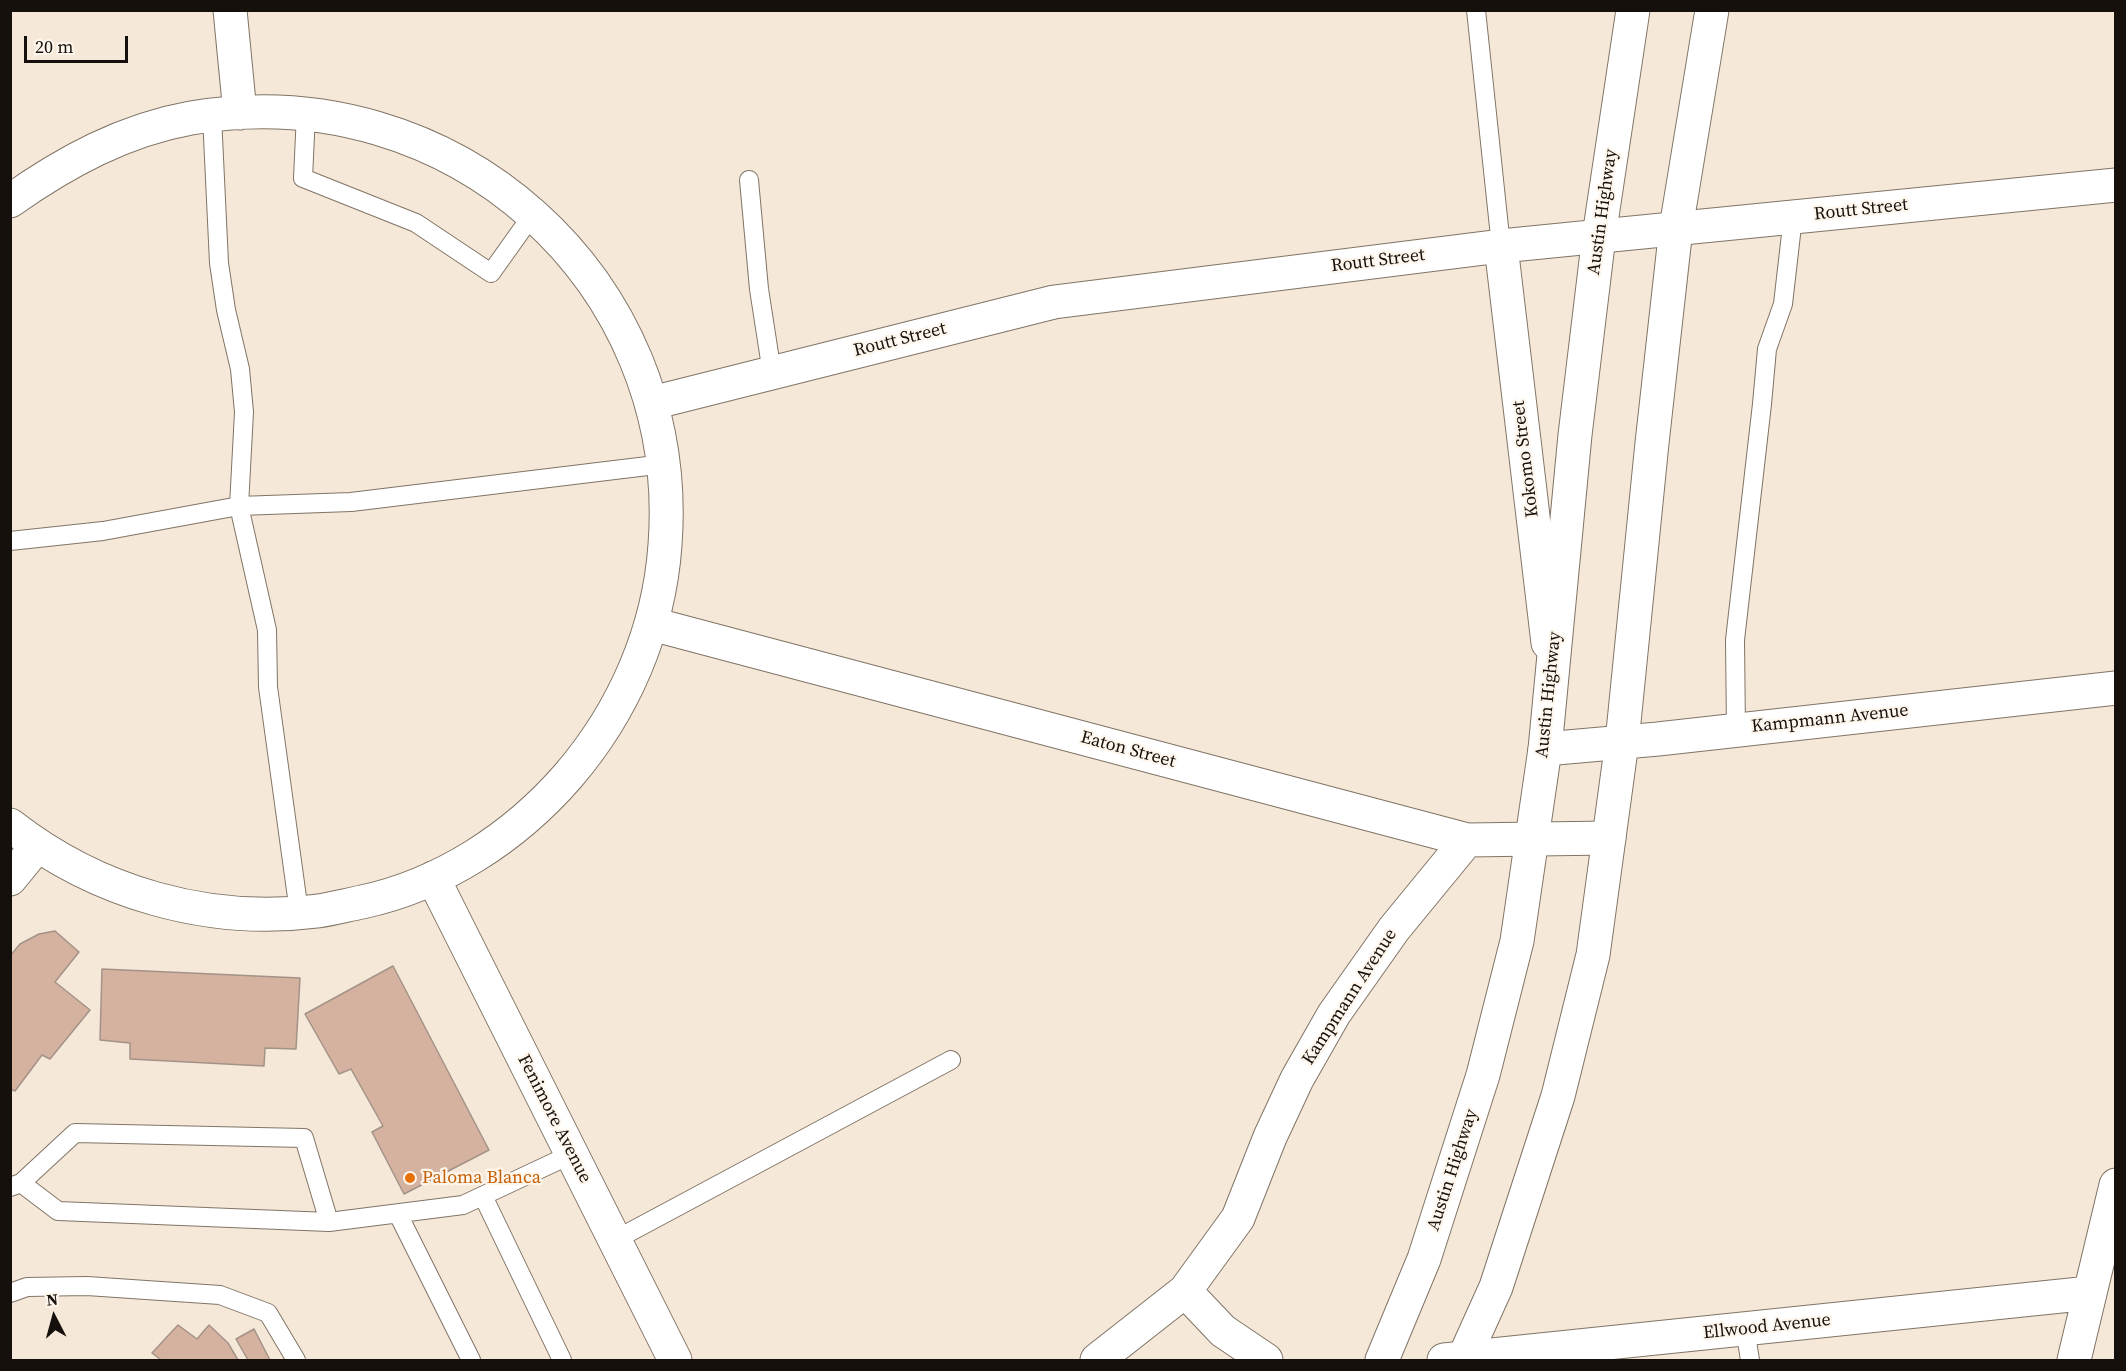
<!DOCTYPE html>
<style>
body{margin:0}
#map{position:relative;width:2126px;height:1371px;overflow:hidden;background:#f5e8d8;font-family:"Source Serif 4",serif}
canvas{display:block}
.frame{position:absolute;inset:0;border:12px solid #15100b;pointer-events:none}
.north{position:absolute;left:24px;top:1287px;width:60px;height:60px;-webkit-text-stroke:4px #fef6ec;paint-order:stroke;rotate:354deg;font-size:16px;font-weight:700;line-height:24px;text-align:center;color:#15100b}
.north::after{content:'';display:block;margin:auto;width:21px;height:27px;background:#15100b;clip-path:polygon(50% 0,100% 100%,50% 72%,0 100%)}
.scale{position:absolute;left:24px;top:36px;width:104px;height:27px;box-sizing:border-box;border:3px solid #15100b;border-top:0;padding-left:8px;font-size:18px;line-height:21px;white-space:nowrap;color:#15100b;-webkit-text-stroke:4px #fef6ec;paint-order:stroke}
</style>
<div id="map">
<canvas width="2126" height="1371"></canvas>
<div class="frame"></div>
<div class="north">N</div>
<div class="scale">20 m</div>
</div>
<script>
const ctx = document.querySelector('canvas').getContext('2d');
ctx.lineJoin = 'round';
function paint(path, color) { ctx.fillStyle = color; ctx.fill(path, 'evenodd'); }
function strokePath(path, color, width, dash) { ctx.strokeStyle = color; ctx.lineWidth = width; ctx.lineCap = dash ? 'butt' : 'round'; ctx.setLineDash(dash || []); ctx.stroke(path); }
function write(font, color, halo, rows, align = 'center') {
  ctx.font = font + ' "Source Serif 4",serif'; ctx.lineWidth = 4.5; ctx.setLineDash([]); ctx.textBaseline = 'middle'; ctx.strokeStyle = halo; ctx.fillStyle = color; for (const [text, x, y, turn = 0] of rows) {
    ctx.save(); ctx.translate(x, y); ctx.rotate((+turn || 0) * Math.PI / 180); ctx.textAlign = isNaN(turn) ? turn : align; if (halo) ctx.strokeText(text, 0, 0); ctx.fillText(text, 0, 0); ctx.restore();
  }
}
const building = new Path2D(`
 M 55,931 L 79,952 L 55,982 L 90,1010 L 50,1059 L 42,1055 L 15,1091 L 10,1089 L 10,956 L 20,944 L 39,934 Z
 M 393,966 L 489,1150 L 404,1194 L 372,1132 L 383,1126 L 351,1069 L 339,1074 L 305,1014 Z
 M 102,969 L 300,978 L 296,1049 L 265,1048 L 264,1066 L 130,1059 L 130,1043 L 100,1040 Z
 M 178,1325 L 197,1339 L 209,1325 L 228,1343 L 238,1360 L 161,1360 L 152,1353 Z
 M 254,1329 L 270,1360 L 248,1360 L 236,1339 Z`);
paint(building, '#d4b29f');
strokePath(building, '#a49288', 1.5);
const service = new Path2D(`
 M 1476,10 L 1501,246
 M 306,114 L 303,178 L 416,223 L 491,273 L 533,214
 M 212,116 L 219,263 L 226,310 L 240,369 L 244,412 L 239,506 L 267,630 L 268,687 L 299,912
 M 749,180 L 759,289 L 772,373
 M 10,541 L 103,531 L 239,506 L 351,502 L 664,464
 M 1736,730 L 1735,640 L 1762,404 L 1767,349 L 1783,304 L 1793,217
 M 21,1183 L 58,1211 L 329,1222
 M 10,1187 L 21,1183 L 75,1133 L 304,1138 L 329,1222 L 463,1205 L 572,1154
 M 483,1196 L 562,1360
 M 398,1214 L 471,1360
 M 615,1240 L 951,1060
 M 10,1293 L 27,1287 L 87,1286 L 220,1295 L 268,1313 L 296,1360
 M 1745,1329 L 1750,1360`);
const minor = new Path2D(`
 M 230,10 L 240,113
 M 10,201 C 65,162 124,130 191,118 C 452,73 685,280 665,545 C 659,630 624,711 568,776 C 515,837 442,885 362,902 C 347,905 332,909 318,911 C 208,925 97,893 10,825
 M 1501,246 L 1548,643
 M 652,403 L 1054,302 L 1501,246 L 2116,185
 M 652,624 L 1467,840 L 1609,838
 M 1545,749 L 1658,739 L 2116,688
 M 433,878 L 675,1360
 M 10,879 L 37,846
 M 1185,1291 L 1223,1331 L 1266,1360
 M 1097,1360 L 1185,1291 L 1238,1218 L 1270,1137 L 1297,1079 L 1334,1014 L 1394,929 L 1467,840
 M 1444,1360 L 2090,1293
 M 2074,1360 L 2116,1185`);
const primary = new Path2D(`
 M 1382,1360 L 1424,1259 L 1483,1075 L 1517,941 L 1545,749 L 1575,435 L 1599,236 L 1633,10
 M 1463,1360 L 1496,1287 L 1558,1096 L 1593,955 L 1622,742 L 1652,443 L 1676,228 L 1712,10`);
strokePath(service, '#807466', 20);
strokePath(minor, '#807466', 35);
strokePath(primary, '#807466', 35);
strokePath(service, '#fff', 18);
strokePath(minor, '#fff', 33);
strokePath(primary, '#fff', 33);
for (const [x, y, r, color] of [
 [410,1178,6,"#e8710a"]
]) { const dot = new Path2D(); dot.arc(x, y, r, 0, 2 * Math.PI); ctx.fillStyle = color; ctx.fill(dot); strokePath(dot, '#fef6ec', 2); }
write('18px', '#15100b', '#fef6ec', [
 ["Routt Street",1861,210,-6],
 ["Austin Highway",1603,212,-82],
 ["Routt Street",1378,261,-7],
 ["Routt Street",900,340,-14],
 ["Kokomo Street",1526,459,-97],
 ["Austin Highway",1549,695,-84],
 ["Kampmann Avenue",1830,719,-6],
 ["Eaton Street",1128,750,15],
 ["Kampmann Avenue",1350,997,-57],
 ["Fenimore Avenue",554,1119,63],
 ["Austin Highway",1453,1170,-72],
 ["Ellwood Avenue",1767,1327,-6]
]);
write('18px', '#c56008', '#fef6ec', [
 ["Paloma Blanca",422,1178]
], 'left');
</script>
